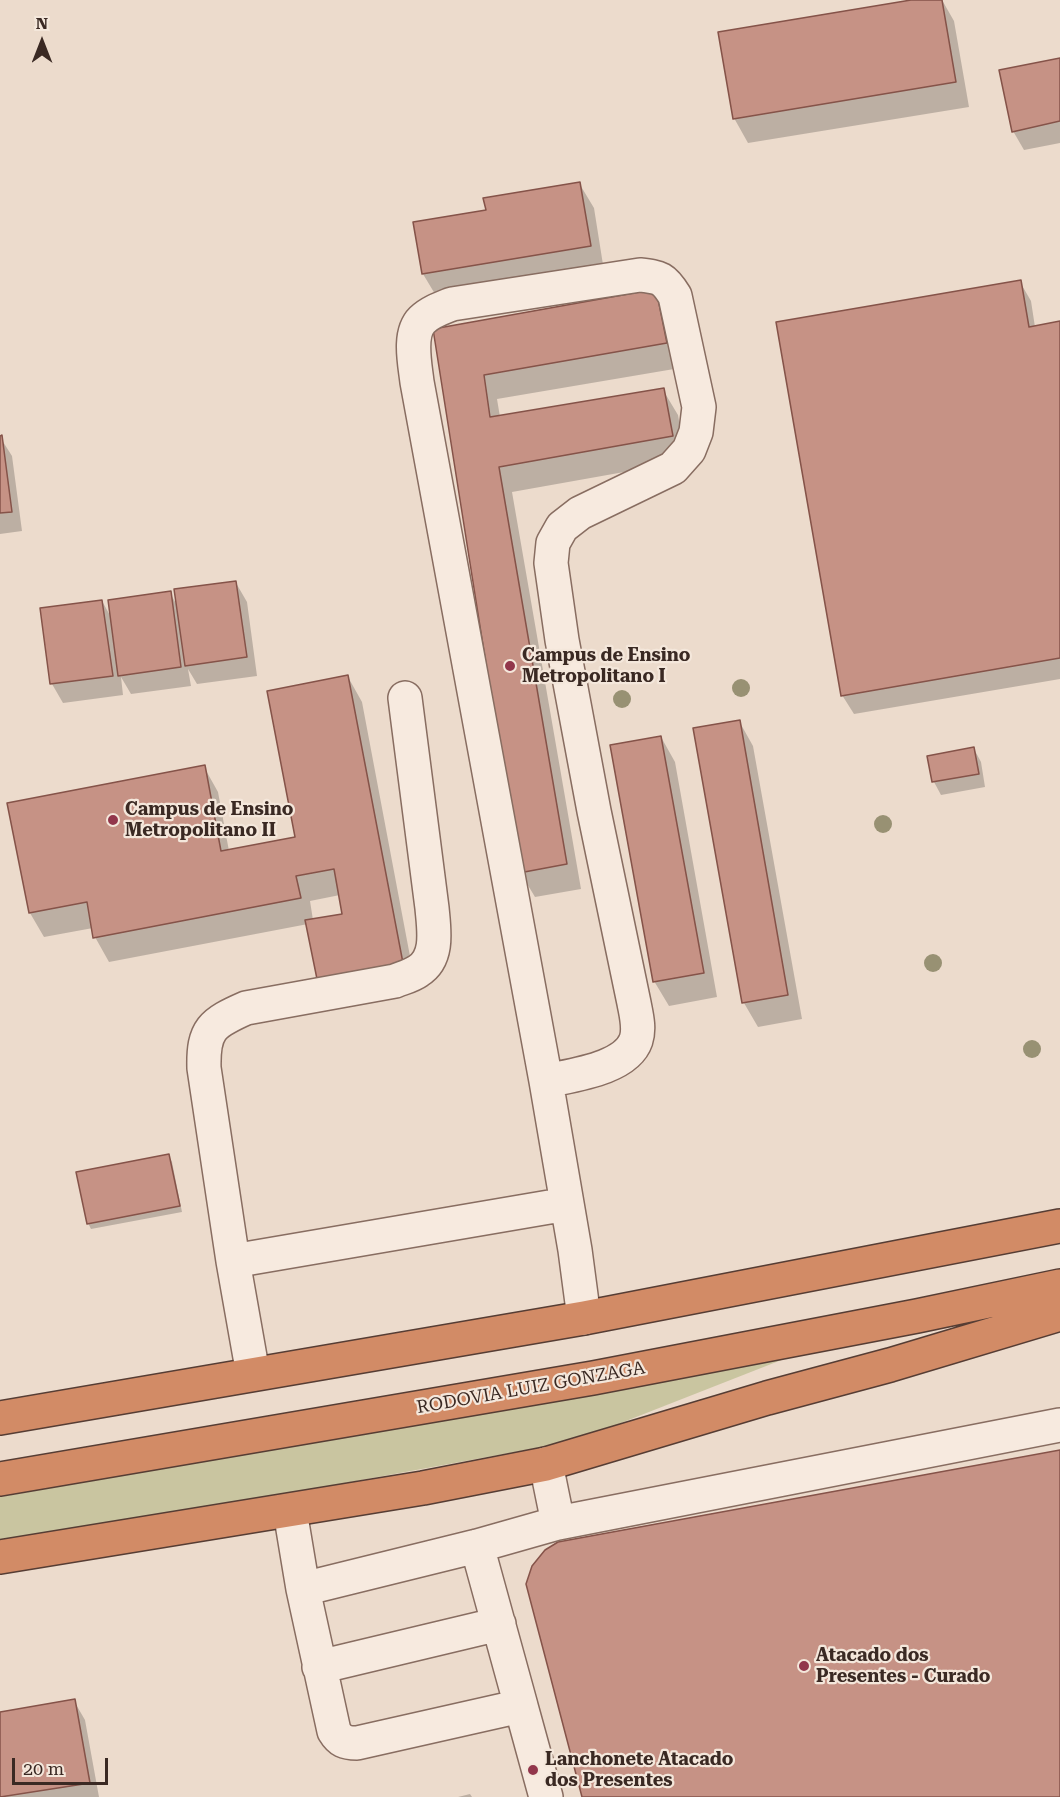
<!DOCTYPE html>
<style>
body{margin:0}
#map{position:relative;width:1060px;height:1797px;overflow:hidden;background:#ecdbcc;font-family:"Roboto Serif",serif}
canvas{display:block}
.north{position:absolute;left:12px;top:12px;width:60px;height:60px;-webkit-text-stroke:4px #f4e7db;paint-order:stroke;rotate:0deg;font-size:16px;font-weight:700;line-height:24px;text-align:center;color:#3a2923}
.north::after{content:'';display:block;margin:auto;width:21px;height:27px;background:#3a2923;clip-path:polygon(50% 0,100% 100%,50% 72%,0 100%)}
.scale{position:absolute;left:12px;top:1758px;width:96px;height:27px;box-sizing:border-box;border:3px solid #3a2923;border-top:0;padding-left:8px;font-size:18px;line-height:21px;white-space:nowrap;color:#3a2923;-webkit-text-stroke:4px #f4e7db;paint-order:stroke}
</style>
<div id="map">
<canvas width="1060" height="1797"></canvas>
<div class="north">N</div>
<div class="scale">20 m</div>
</div>
<script>
const ctx = document.querySelector('canvas').getContext('2d');
ctx.lineJoin = 'round';
function paint(path, color) { ctx.fillStyle = color; ctx.fill(path, 'evenodd'); }
function strokePath(path, color, width, dash) { ctx.strokeStyle = color; ctx.lineWidth = width; ctx.lineCap = dash ? 'butt' : 'round'; ctx.setLineDash(dash || []); ctx.stroke(path); }
function write(font, color, halo, rows, align = 'center') {
  ctx.font = font + ' "Roboto Serif",serif'; ctx.lineWidth = 4.5; ctx.setLineDash([]); ctx.textBaseline = 'middle'; ctx.strokeStyle = halo; ctx.fillStyle = color; for (const [text, x, y, turn = 0] of rows) {
    ctx.save(); ctx.translate(x, y); ctx.rotate((+turn || 0) * Math.PI / 180); ctx.textAlign = isNaN(turn) ? turn : align; if (halo) ctx.strokeText(text, 0, 0); ctx.fillText(text, 0, 0); ctx.restore();
  }
}
paint(new Path2D(`
 M 784,1359 L 575,1441 L 0,1546 L 0,1497 Z`), '#c9c5a0');
paint(new Path2D(`
 M 920,0 L 942,0 L 954,21 L 969,107 L 748,143 L 734,118 Z
 M 1060,59 L 1060,143 L 1024,150 L 1013,131 Z
 M 579,183 L 594,208 L 604,271 L 438,299 L 423,274 L 415,223 L 487,212 Z
 M 1020,282 L 1031,301 L 1035,327 L 1060,323 L 1060,679 L 854,714 L 842,695 Z
 M 655,291 L 669,316 L 680,368 L 497,399 L 500,417 L 663,390 L 678,415 L 686,461 L 512,492 L 581,889 L 535,897 L 520,872 L 435,330 Z
 M 0,437 L 12,456 L 22,531 L 0,534 Z
 M 236,583 L 247,602 L 257,676 L 197,684 L 188,669 L 191,686 L 131,694 L 121,677 L 123,695 L 63,703 L 52,684 L 41,609 L 102,601 L 112,619 L 170,593 L 178,607 Z
 M 348,677 L 362,702 L 416,988 L 308,924 L 109,962 L 95,937 L 93,928 L 44,937 L 30,913 L 204,767 L 218,792 L 229,851 L 297,838 ZM 340,895 L 344,915 L 313,920 L 310,901 Z
 M 739,721 L 753,746 L 802,1019 L 758,1027 L 744,1003 Z
 M 661,737 L 675,762 L 717,997 L 669,1006 L 654,981 Z
 M 974,749 L 981,762 L 985,787 L 941,795 L 934,782 L 929,757 Z
 M 169,1156 L 172,1162 L 182,1212 L 91,1229 L 88,1223 Z
 M 74,1701 L 85,1720 L 99,1797 L 0,1797 L 0,1714 Z
 M 470,1794 L 472,1797 L 458,1797 Z`), '#0003');
const building = new Path2D(`
 M 911,0 L 942,0 L 956,82 L 733,119 L 718,32 Z
 M 1060,58 L 1060,121 L 1012,132 L 999,70 Z
 M 580,182 L 591,246 L 422,274 L 413,222 L 486,210 L 483,198 Z
 M 1021,280 L 1029,327 L 1060,321 L 1060,658 L 841,696 L 776,322 Z
 M 656,289 L 667,343 L 484,375 L 490,417 L 664,388 L 673,436 L 499,467 L 567,864 L 519,873 L 433,329 Z
 M 2,435 L 12,512 L 0,513 L 0,436 Z
 M 236,581 L 247,657 L 185,666 L 174,589 Z
 M 171,591 L 181,667 L 118,676 L 108,600 Z
 M 102,600 L 113,676 L 50,684 L 40,608 Z
 M 348,675 L 403,963 L 317,979 L 305,920 L 342,914 L 334,869 L 296,876 L 301,898 L 93,938 L 87,902 L 29,913 L 7,803 L 205,765 L 221,851 L 295,837 L 267,691 Z
 M 740,720 L 788,995 L 742,1003 L 693,728 Z
 M 661,736 L 704,973 L 653,982 L 610,745 Z
 M 974,747 L 979,774 L 932,782 L 927,756 Z
 M 169,1154 L 180,1206 L 87,1224 L 76,1172 Z
 M 1060,1450 L 1060,1797 L 582,1797 L 526,1584 L 532,1566 L 545,1550 L 558,1542 Z
 M 75,1699 L 90,1783 L 0,1797 L 0,1712 Z`);
paint(building, '#c69285');
strokePath(building, '#855349', 1.5);
const minor = new Path2D(`
 M 546,1081 C 572,1075 626,1069 636,1040 C 640,1028 636,1014 634,1003 L 594,811 L 562,640 L 551,563 L 553,543 L 562,527 L 580,513 L 673,468 L 689,450 L 696,432 L 699,407 L 675,296 C 664,278 660,277 640,275 L 452,304 C 442,308 430,312 422,320 C 408,334 415,364 417,382 L 546,1081 L 575,1250 L 584,1318
 M 233,1261 L 567,1204
 M 253,1374 L 233,1261 L 204,1068 C 203,1029 212,1023 246,1008 L 395,981 C 402,978 411,976 418,971 C 439,958 434,930 432,908 L 405,698
 M 290,1511 L 303,1589 L 334,1731 C 340,1741 345,1743 357,1743 L 521,1706 L 546,1797
 M 558,1523 L 1060,1425
 M 477,1546 L 521,1706
 M 303,1589 L 477,1546 L 558,1523 L 546,1464
 M 319,1667 L 499,1624`);
const highway = new Path2D(`
 M 0,1418 L 584,1318 L 1060,1226
 M 0,1479 L 593,1378 L 917,1316 L 1060,1286
 M 0,1557 L 423,1488 L 546,1464 L 767,1398 L 890,1365 L 1060,1314`);
strokePath(minor, '#886d61', 36);
strokePath(highway, '#563d34', 36);
strokePath(minor, '#f7eadf', 33);
strokePath(highway, '#d28b66', 33);
ctx.fillStyle = '#989173';
for (const [x, y] of [
 [741,688],
 [622,699],
 [883,824],
 [933,963],
 [1032,1049]
]) { ctx.beginPath(); ctx.arc(x, y, 9, 0, 2 * Math.PI); ctx.fill(); }
for (const [x, y, r, color] of [
 [510,666,6,"#92364b"],
 [113,820,6,"#92364b"],
 [804,1666,6,"#92364b"],
 [533,1770,6,"#92364b"]
]) { const dot = new Path2D(); dot.arc(x, y, r, 0, 2 * Math.PI); ctx.fillStyle = color; ctx.fill(dot); strokePath(dot, '#f4e7db', 2); }
write('bold 18px', '#3a2923', '#f4e7db', [
 ["Campus de Ensino",522,656],
 ["Metropolitano I",522,677],
 ["Campus de Ensino",125,810],
 ["Metropolitano II",125,831],
 ["Atacado dos",816,1656],
 ["Presentes - Curado",816,1677],
 ["Lanchonete Atacado",545,1760],
 ["dos Presentes",545,1781]
], 'left');
write('18px', '#3a2923', '#f4e7db', [
 ["RODOVIA LUIZ GONZAGA",531,1388,-10]
]);
</script>
